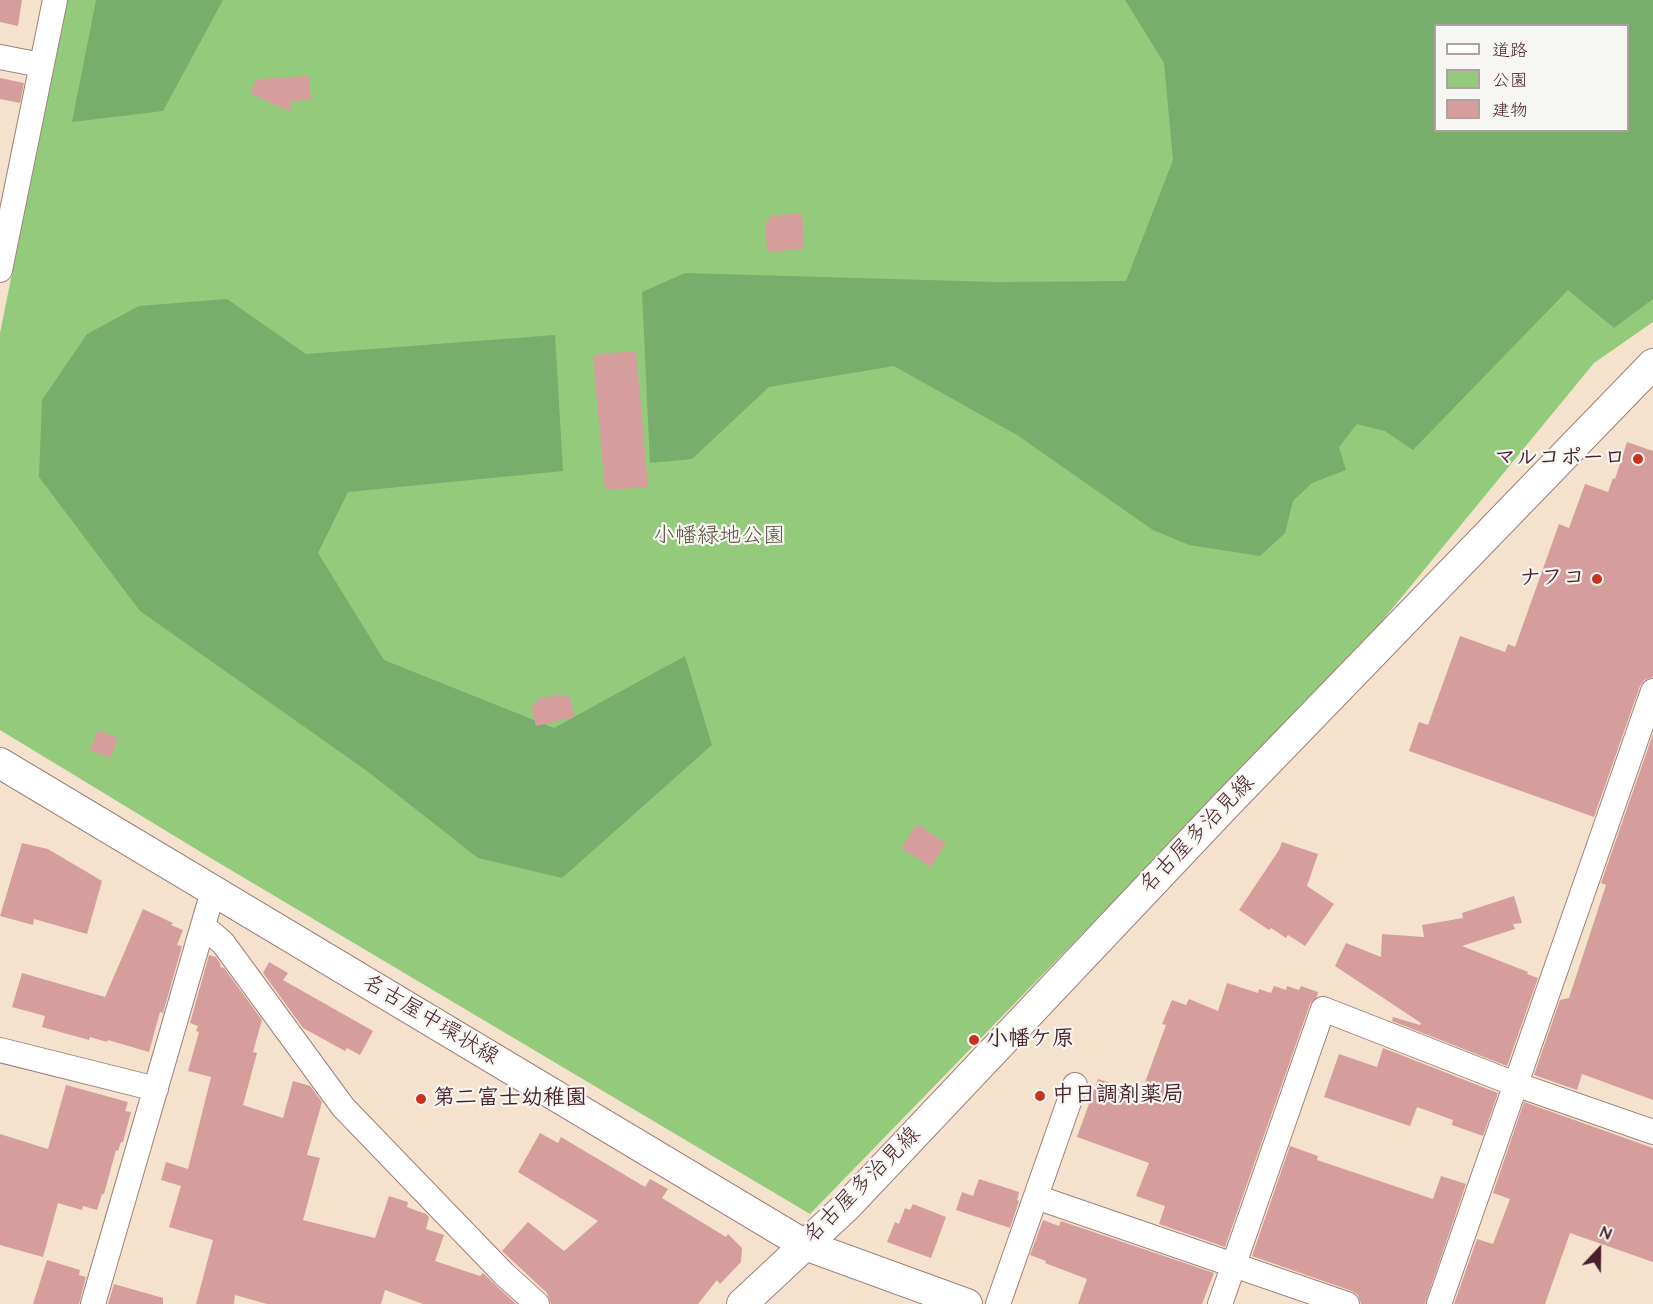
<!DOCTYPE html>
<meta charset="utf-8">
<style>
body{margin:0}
#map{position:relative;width:1653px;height:1304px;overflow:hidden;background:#f5e2cd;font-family:"Architects Daughter","Klee One",sans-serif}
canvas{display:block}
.legend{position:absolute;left:1434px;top:24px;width:195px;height:108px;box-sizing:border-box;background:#f6f6f2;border:2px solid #b1a0a2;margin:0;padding:8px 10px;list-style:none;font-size:18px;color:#4a1f2b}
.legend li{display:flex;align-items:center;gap:12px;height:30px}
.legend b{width:30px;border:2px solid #b1a0a2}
.north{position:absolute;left:1569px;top:1220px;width:60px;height:60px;-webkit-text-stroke:4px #f6f6f2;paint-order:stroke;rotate:22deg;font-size:16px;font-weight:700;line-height:24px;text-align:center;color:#4a1f2b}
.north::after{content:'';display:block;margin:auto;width:21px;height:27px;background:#4a1f2b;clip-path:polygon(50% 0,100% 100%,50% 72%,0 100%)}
</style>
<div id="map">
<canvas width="1653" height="1304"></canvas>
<ul class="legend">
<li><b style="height:8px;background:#fff"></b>道路</li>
<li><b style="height:16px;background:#94ca7c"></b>公園</li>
<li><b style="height:16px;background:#d59e9c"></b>建物</li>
</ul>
<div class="north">N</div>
</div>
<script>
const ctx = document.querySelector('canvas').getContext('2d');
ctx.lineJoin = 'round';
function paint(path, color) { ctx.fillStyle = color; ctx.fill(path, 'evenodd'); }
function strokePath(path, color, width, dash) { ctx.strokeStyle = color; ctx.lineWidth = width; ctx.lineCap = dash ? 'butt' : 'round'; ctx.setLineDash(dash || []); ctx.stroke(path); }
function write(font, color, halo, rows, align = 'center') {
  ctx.font = font + ' "Architects Daughter","Klee One",sans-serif'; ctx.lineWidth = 4.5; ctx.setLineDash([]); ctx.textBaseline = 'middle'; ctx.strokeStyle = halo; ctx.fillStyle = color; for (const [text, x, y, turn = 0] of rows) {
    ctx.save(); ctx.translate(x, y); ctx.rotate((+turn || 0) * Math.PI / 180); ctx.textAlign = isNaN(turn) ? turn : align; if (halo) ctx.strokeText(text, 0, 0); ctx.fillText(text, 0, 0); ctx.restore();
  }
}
paint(new Path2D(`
 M 67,0 L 1653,0 L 1653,322 L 1594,363 L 1359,649 L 810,1214 L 214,860 L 0,730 L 0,333 ZM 1436,26 L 1628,26 L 1628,130 L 1436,130 Z`), '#94ca7c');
paint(new Path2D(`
 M 96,0 L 223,0 L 163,111 L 72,122 Z
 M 1125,0 L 1653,0 L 1653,299 L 1614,328 L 1568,290 L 1413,450 L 1385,431 L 1357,424 L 1339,447 L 1346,470 L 1312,483 L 1293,501 L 1285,533 L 1260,556 L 1189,545 L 1153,530 L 1017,435 L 894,366 L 769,387 L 692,459 L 650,463 L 642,292 L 685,273 L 996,282 L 1126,281 L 1173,160 L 1164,63 ZM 1436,26 L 1628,26 L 1628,130 L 1436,130 Z
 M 227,299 L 306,354 L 555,335 L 563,471 L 348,492 L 318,553 L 384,660 L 554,728 L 685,656 L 712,745 L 562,878 L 478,858 L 367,771 L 140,611 L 39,477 L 42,400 L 87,334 L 139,306 Z`), '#77ae6c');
paint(new Path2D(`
 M 0,0 L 22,0 L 18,26 L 0,22 Z
 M 309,76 L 311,100 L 290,101 L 291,112 L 250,93 L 257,79 Z
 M 0,78 L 24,83 L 20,103 L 0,99 Z
 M 802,213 L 804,249 L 767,252 L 765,221 L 770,221 L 769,216 Z
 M 636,351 L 648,487 L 605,490 L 593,355 Z
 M 1627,442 L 1653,451 L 1653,677 L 1644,680 L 1640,686 L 1594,817 L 1409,751 L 1419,722 L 1428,725 L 1460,636 L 1505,652 L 1508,644 L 1515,647 L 1559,524 L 1569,528 L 1585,484 L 1608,492 L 1613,478 L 1615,479 Z
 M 561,694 L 562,697 L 569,695 L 575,717 L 536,726 L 531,705 L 537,704 L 536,699 Z
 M 98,730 L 118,738 L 110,758 L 90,750 Z
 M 1653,734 L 1653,1100 L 1582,1074 L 1577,1090 L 1534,1075 L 1560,1000 L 1569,998 L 1606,885 L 1601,883 Z
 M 917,824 L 946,843 L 931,867 L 901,848 Z
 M 1282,842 L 1318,854 L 1307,886 L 1334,904 L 1305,946 L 1288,935 L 1286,938 L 1271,928 L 1269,930 L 1239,910 L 1279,850 Z
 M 22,843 L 48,849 L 102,881 L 87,934 L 34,919 L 33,925 L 0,916 Z
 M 1514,896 L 1522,923 L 1513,924 L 1515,929 L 1462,946 L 1528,972 L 1527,974 L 1538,978 L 1507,1066 L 1392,1021 L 1393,1017 L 1420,1025 L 1421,1023 L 1335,966 L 1346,943 L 1381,957 L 1382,934 L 1424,937 L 1422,925 L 1463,918 L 1462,913 Z
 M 143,909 L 173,923 L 171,925 L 183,930 L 177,945 L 182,946 L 163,1013 L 160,1012 L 149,1052 L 108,1040 L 107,1042 L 90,1037 L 89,1040 L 42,1027 L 45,1016 L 12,1007 L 22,973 L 105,997 Z
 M 209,955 L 216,957 L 221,965 L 220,967 L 224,968 L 262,1020 L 253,1052 L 257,1053 L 243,1105 L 283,1118 L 293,1081 L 310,1086 L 322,1102 L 307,1155 L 320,1158 L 303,1220 L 375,1238 L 389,1196 L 408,1202 L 407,1207 L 426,1214 L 429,1217 L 426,1229 L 444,1235 L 435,1261 L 480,1276 L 483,1273 L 516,1304 L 423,1304 L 385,1290 L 381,1304 L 267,1304 L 235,1295 L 234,1304 L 196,1304 L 213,1240 L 169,1227 L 181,1186 L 161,1180 L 166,1162 L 188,1169 L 211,1077 L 188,1071 L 199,1032 L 196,1031 L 198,1026 L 190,1023 Z
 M 269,962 L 288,973 L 283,980 L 373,1031 L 360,1055 L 347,1048 L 345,1051 L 303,1028 L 263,973 Z
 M 1227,983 L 1258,993 L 1259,989 L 1271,993 L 1274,986 L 1286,990 L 1287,986 L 1299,990 L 1301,986 L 1318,992 L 1317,997 L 1310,1004 L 1225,1247 L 1159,1224 L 1165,1206 L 1136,1196 L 1149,1163 L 1077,1137 L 1098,1079 L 1141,1093 L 1166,1025 L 1162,1024 L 1172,1000 L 1186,1005 L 1189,999 L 1218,1011 Z
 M 1383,1048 L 1498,1093 L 1483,1136 L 1452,1125 L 1453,1120 L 1417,1107 L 1410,1126 L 1324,1097 L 1339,1054 L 1377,1067 Z
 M 66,1085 L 128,1102 L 125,1111 L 131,1112 L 123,1142 L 121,1142 L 118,1151 L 116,1150 L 104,1194 L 102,1194 L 97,1210 L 83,1206 L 82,1210 L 58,1203 L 43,1257 L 0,1245 L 0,1134 L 48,1149 Z
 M 1524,1102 L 1653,1148 L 1653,1262 L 1570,1233 L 1545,1304 L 1454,1304 L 1477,1239 L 1493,1244 L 1510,1199 L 1493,1193 Z
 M 540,1133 L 558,1143 L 561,1137 L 645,1187 L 650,1179 L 668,1189 L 662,1198 L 726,1237 L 728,1234 L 742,1248 L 741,1262 L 720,1284 L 717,1280 L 698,1304 L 551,1304 L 547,1293 L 502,1251 L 528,1222 L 564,1251 L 598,1221 L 518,1172 Z
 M 1290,1146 L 1318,1156 L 1317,1160 L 1433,1199 L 1441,1176 L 1466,1184 L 1425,1304 L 1361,1304 L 1358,1295 L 1352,1291 L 1252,1256 Z
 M 979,1179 L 1019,1192 L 1017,1200 L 1019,1201 L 1010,1228 L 956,1210 L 962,1192 L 973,1196 Z
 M 913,1204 L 946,1217 L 931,1258 L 887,1242 L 895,1222 L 899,1224 L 905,1208 L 910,1210 Z
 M 1043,1220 L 1059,1226 L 1061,1221 L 1214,1273 L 1202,1304 L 1078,1304 L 1087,1279 L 1045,1263 L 1046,1261 L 1030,1255 Z
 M 47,1260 L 80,1270 L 79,1275 L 86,1277 L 79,1304 L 33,1304 Z
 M 114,1284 L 163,1298 L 163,1304 L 108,1304 Z`), '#d59e9c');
const minor = new Path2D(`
 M 0,57 L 41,65
 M 0,270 L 55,0
 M 203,926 L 223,943 L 343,1107 L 504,1274 L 537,1304
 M 0,1050 L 156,1089
 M 1036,1197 L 1347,1304
 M 93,1304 L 213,891
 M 998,1304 L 1075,1085
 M 1220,1304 L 1323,1009 L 1515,1084 L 1653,1132
 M 1439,1304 L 1653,691`);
const major = new Path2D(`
 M 0,763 L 805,1245 L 967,1304
 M 742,1304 L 848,1205 L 1227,804 L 1653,364`);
strokePath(minor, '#a0807c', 26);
strokePath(major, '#a0807c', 32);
strokePath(minor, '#fff', 24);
strokePath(major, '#fff', 30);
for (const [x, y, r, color] of [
 [1638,459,6,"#c8321e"],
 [1597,579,6,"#c8321e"],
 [974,1040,6,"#c8321e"],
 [1040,1096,6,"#c8321e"],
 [421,1099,6,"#c8321e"]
]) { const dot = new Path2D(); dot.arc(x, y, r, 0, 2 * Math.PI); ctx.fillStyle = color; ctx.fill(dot); strokePath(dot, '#f6f6f2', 2); }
write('bold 22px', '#4a1f2b', '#f6f6f2', [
 ["マルコポーロ",1626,459,"right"],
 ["ナフコ",1585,579,"right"],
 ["小幡ケ原",986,1040],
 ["中日調剤薬局",1052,1096],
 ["第二富士幼稚園",433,1099]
], 'left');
write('22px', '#605243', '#f6f6f2', [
 ["小幡緑地公園",719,537]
]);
write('22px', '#4a1f2b', '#f6f6f2', [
 ["名古屋多治見線",1198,835,-46],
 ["名古屋中環状線",430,1021,31],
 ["名古屋多治見線",863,1186,-45]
]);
</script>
